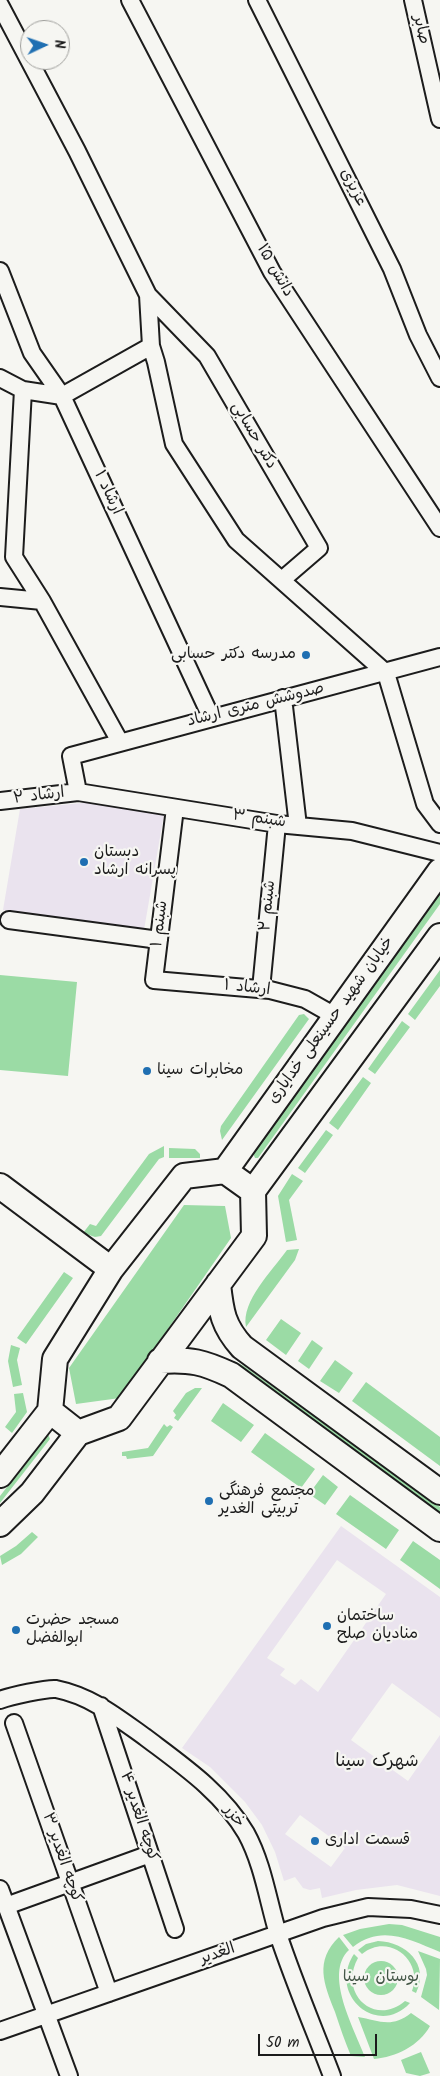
<!DOCTYPE html>
<meta charset="utf-8">
<style>
body{margin:0}
#map{position:relative;width:440px;height:2076px;overflow:hidden;background:#f6f6f2;font-family:Kalam,sans-serif}
canvas{display:block}
.north{position:absolute;left:20px;top:20px;width:50px;height:50px;box-sizing:border-box;background:#f6f6f2;border:1px solid #9f9f9c;border-radius:50%;rotate:87deg;font-size:14px;font-weight:700;line-height:20px;text-align:center;color:#1c1c1c}
.north::after{content:'';display:block;margin:auto;width:18px;height:22px;background:#1f6fb2;clip-path:polygon(50% 0,100% 100%,50% 72%,0 100%)}
.scale{position:absolute;left:258px;top:2034px;width:119px;height:22px;box-sizing:border-box;border:2px solid #1c1c1c;border-top:0;padding-left:6px;font-size:15px;line-height:18px;white-space:nowrap;color:#1c1c1c;-webkit-text-stroke:4px #f6f6f2;paint-order:stroke}
</style>
<div id="map">
<canvas width="440" height="2076"></canvas>
<div class="north">N</div>
<div class="scale">50 m</div>
</div>
<script>
const ctx = document.querySelector('canvas').getContext('2d');
ctx.lineJoin = 'round';
function paint(path, color) { ctx.fillStyle = color; ctx.fill(path, 'evenodd'); }
function strokePath(path, color, width, dash) { ctx.strokeStyle = color; ctx.lineWidth = width; ctx.lineCap = dash ? 'butt' : 'round'; ctx.setLineDash(dash || []); ctx.stroke(path); }
function write(font, color, halo, rows, align = 'center') {
  ctx.font = font + ' Kalam,"Playpen Sans Arabic",sans-serif'; ctx.lineWidth = 4.5; ctx.setLineDash([]); ctx.textBaseline = 'middle'; ctx.strokeStyle = halo; ctx.fillStyle = color; for (const [text, x, y, turn = 0] of rows) {
    ctx.save(); ctx.translate(x, y); ctx.rotate((+turn || 0) * Math.PI / 180); ctx.textAlign = isNaN(turn) ? turn : align; if (halo) ctx.strokeText(text, 0, 0); ctx.fillText(text, 0, 0); ctx.restore();
  }
}
paint(new Path2D(`
 M 102,801 L 164,814 L 144,930 L 3,910 L 20,809 Z
 M 341,1526 L 440,1597 L 440,1718 L 392,1683 L 351,1740 L 408,1781 L 440,1735 L 440,1896 L 397,1885 L 356,1890 L 322,1898 L 320,1888 L 310,1890 L 303,1888 L 295,1877 L 284,1881 L 275,1852 L 262,1825 L 245,1802 L 210,1767 L 182,1748 ZM 337,1560 L 386,1594 L 318,1692 L 301,1679 L 295,1685 L 280,1675 L 285,1669 L 267,1658 ZM 300,1815 L 345,1848 L 331,1867 L 285,1834 Z`), '#eae3ee');
paint(new Path2D(`
 M 440,894 L 440,904 L 258,1158 L 255,1158 L 253,1153 Z
 M 440,970 L 440,986 L 415,1020 L 408,1014 Z
 M 0,975 L 77,982 L 68,1076 L 0,1070 Z
 M 304,1014 L 309,1019 L 222,1140 L 220,1131 L 221,1126 L 299,1015 Z
 M 402,1021 L 410,1027 L 375,1074 L 368,1069 Z
 M 363,1077 L 371,1083 L 338,1130 L 329,1123 Z
 M 326,1130 L 333,1135 L 305,1173 L 298,1168 Z
 M 164,1146 L 164,1157 L 159,1159 L 101,1236 L 95,1237 L 83,1233 L 90,1224 L 96,1226 L 149,1154 Z
 M 169,1148 L 195,1149 L 200,1154 L 200,1158 L 169,1158 Z
 M 292,1174 L 303,1181 L 289,1200 L 297,1240 L 286,1242 L 278,1196 Z
 M 184,1205 L 225,1206 L 231,1238 L 120,1398 L 76,1404 L 69,1368 Z
 M 299,1249 L 295,1260 L 246,1327 C 241,1301 272,1271 287,1250 Z
 M 64,1272 L 73,1278 L 26,1344 L 17,1338 Z
 M 281,1319 L 301,1333 L 286,1355 L 266,1340 Z
 M 312,1340 L 323,1348 L 309,1369 L 298,1361 Z
 M 11,1345 L 20,1348 L 17,1360 L 22,1385 L 13,1387 L 8,1361 Z
 M 335,1360 L 353,1373 L 339,1393 L 320,1381 Z
 M 234,1361 L 244,1366 L 440,1507 L 440,1516 L 232,1364 Z
 M 366,1382 L 440,1437 L 440,1466 L 352,1401 Z
 M 195,1388 L 202,1388 L 178,1421 L 174,1418 L 176,1415 L 173,1411 L 186,1393 Z
 M 23,1393 L 27,1412 L 12,1433 L 5,1427 L 16,1412 L 14,1394 Z
 M 223,1403 L 254,1425 L 241,1442 L 211,1421 Z
 M 164,1424 L 167,1427 L 170,1425 L 173,1427 L 153,1456 L 127,1459 L 126,1456 L 122,1456 L 122,1452 L 148,1448 Z
 M 265,1433 L 315,1469 L 301,1488 L 251,1452 Z
 M 48,1434 L 50,1439 L 0,1503 L 0,1496 Z
 M 323,1475 L 338,1487 L 325,1505 L 309,1494 Z
 M 350,1495 L 399,1530 L 386,1549 L 336,1514 Z
 M 32,1532 L 38,1537 L 21,1554 L 2,1565 L 0,1556 L 16,1546 Z
 M 413,1541 L 440,1560 L 440,1589 L 400,1560 Z
 M 389,1924 L 402,1925 L 440,1937 L 440,1952 C 410,1940 382,1924 353,1947 L 343,1935 L 360,1929 Z
 M 339,1937 L 349,1950 C 323,1974 355,2030 365,2057 L 351,2056 C 345,2042 340,2027 335,2012 C 324,1984 314,1961 339,1937 Z
 M 378,1941 C 406,1942 430,1964 416,1993 L 412,1991 C 424,1960 388,1932 362,1954 L 358,1950 L 366,1944 Z
 M 418,1951 L 440,1959 L 439,2010 L 421,1997 L 427,1975 L 426,1969 Z
 M 354,1954 L 358,1958 C 338,1994 375,2027 405,2001 L 410,2003 C 378,2038 327,1995 354,1954 Z
 M364 1978a17 17 0 1 1 34 0a17 17 0 1 1-34 0Z
 M 411,2013 L 430,2026 C 419,2046 396,2057 374,2059 L 358,2017 C 378,2020 391,2029 411,2013 Z
 M 421,2052 L 430,2073 L 420,2076 L 406,2073 L 401,2060 Z`), '#9bdba5');
const street = new Path2D(`
 M 130,0 L 272,272 L 440,528
 M 257,0 L 392,269 L 418,335 L 440,378
 M 413,0 L 440,119
 M 0,5 L 77,151 L 148,295 L 151,346 L 156,362 L 174,444 L 236,540 L 386,673 L 425,804 L 440,824
 M 0,271 L 32,353 L 62,396 L 211,717
 M 148,295 L 207,356 L 319,548 L 283,579
 M 0,378 L 23,390 L 62,396 L 151,346
 M 23,390 L 14,557 L 42,601 L 120,742
 M 0,597 L 42,601
 M 283,698 L 298,826
 M 78,792 L 71,756 L 440,657
 M 0,801 L 78,792 L 277,824 L 352,831 L 440,853
 M 175,808 L 154,980 L 270,990 L 305,999 L 335,1016
 M 9,920 L 159,940
 M 261,989 L 277,824
 M 0,1700 C 10,1696 47,1688 56,1689 C 91,1696 117,1717 145,1737 C 182,1765 222,1792 246,1833 C 263,1864 268,1901 278,1934 C 294,1982 314,2029 332,2076
 M 101,1706 L 175,1929
 M 14,1723 L 109,1993
 M 0,1889 L 69,2076
 M 6,1906 L 150,1854
 M 0,2031 L 323,1918 L 368,1907 L 411,1909 L 440,1915`);
const secondary = new Path2D(`
 M 225,1171 L 253,1191 L 254,1236 L 119,1418 L 78,1433 L 50,1411 L 55,1359 L 111,1269 L 184,1176 Z
 M 225,1171 L 440,871
 M 0,1186 L 111,1269
 M 253,1191 L 440,936
 M 218,1284 C 221,1312 223,1326 242,1347 L 440,1492
 M 160,1361 C 191,1359 203,1362 231,1375 L 440,1529
 M 0,1475 L 50,1411
 M 0,1524 L 32,1493 L 78,1433`);
strokePath(street, '#1c1c1c', 20);
strokePath(secondary, '#1c1c1c', 28);
strokePath(street, '#f6f6f2', 16);
strokePath(secondary, '#f6f6f2', 24);
for (const [x, y, r, color] of [
 [306,655,5,"#1f6fb2"],
 [84,862,5,"#1f6fb2"],
 [147,1071,5,"#1f6fb2"],
 [209,1501,5,"#1f6fb2"],
 [327,1626,5,"#1f6fb2"],
 [16,1630,5,"#1f6fb2"],
 [315,1841,5,"#1f6fb2"]
]) { const dot = new Path2D(); dot.arc(x, y, r, 0, 2 * Math.PI); ctx.fillStyle = color; ctx.fill(dot); strokePath(dot, '#f6f6f2', 2); }
write('16px', '#1c1c1c', '#f6f6f2', [
 ["صابر",420,30,77],
 ["عزیزی",352,188,63],
 ["دانش ۱۵",274,271,60],
 ["دکتر حسابی",253,436,60],
 ["ارشاد ۱",107,493,65],
 ["صدوشش متری ارشاد",256,706,-14],
 ["ارشاد ۲",39,797,-7],
 ["شبنم ۳",259,820,8],
 ["شبنم ۲",269,906,-84],
 ["شبنم ۱",161,924,-83],
 ["ارشاد ۱",247,989,6],
 ["خیابان شهید حسینعلی خدایاری",332,1021,-54],
 ["کوچه الغدیر ۴",138,1817,72],
 ["خزر",233,1817,53],
 ["کوچه الغدیر ۳",61,1858,71],
 ["الغدیر",218,1955,-19]
]);
write('16px', '#1c1c1c', '#f6f6f2', [
 ["مدرسه دکتر حسابی",296,655,"right"],
 ["دبستان",94,853],
 ["پسرانه ارشاد",94,871],
 ["مخابرات سینا",157,1071],
 ["مجتمع فرهنگی",219,1492],
 ["تربیتی الغدیر",219,1510],
 ["ساختمان",337,1617],
 ["منادیان صلح",337,1635],
 ["مسجد حضرت",26,1621],
 ["ابوالفضل",26,1639],
 ["قسمت اداری",325,1841]
], 'left');
write('16px', '#425545', '#f6f6f2', [
 ["بوستان سینا",381,1978]
]);
write('18px', '#1c1c1c', '#f6f6f2', [
 ["شهرک سینا",377,1763]
]);
</script>
